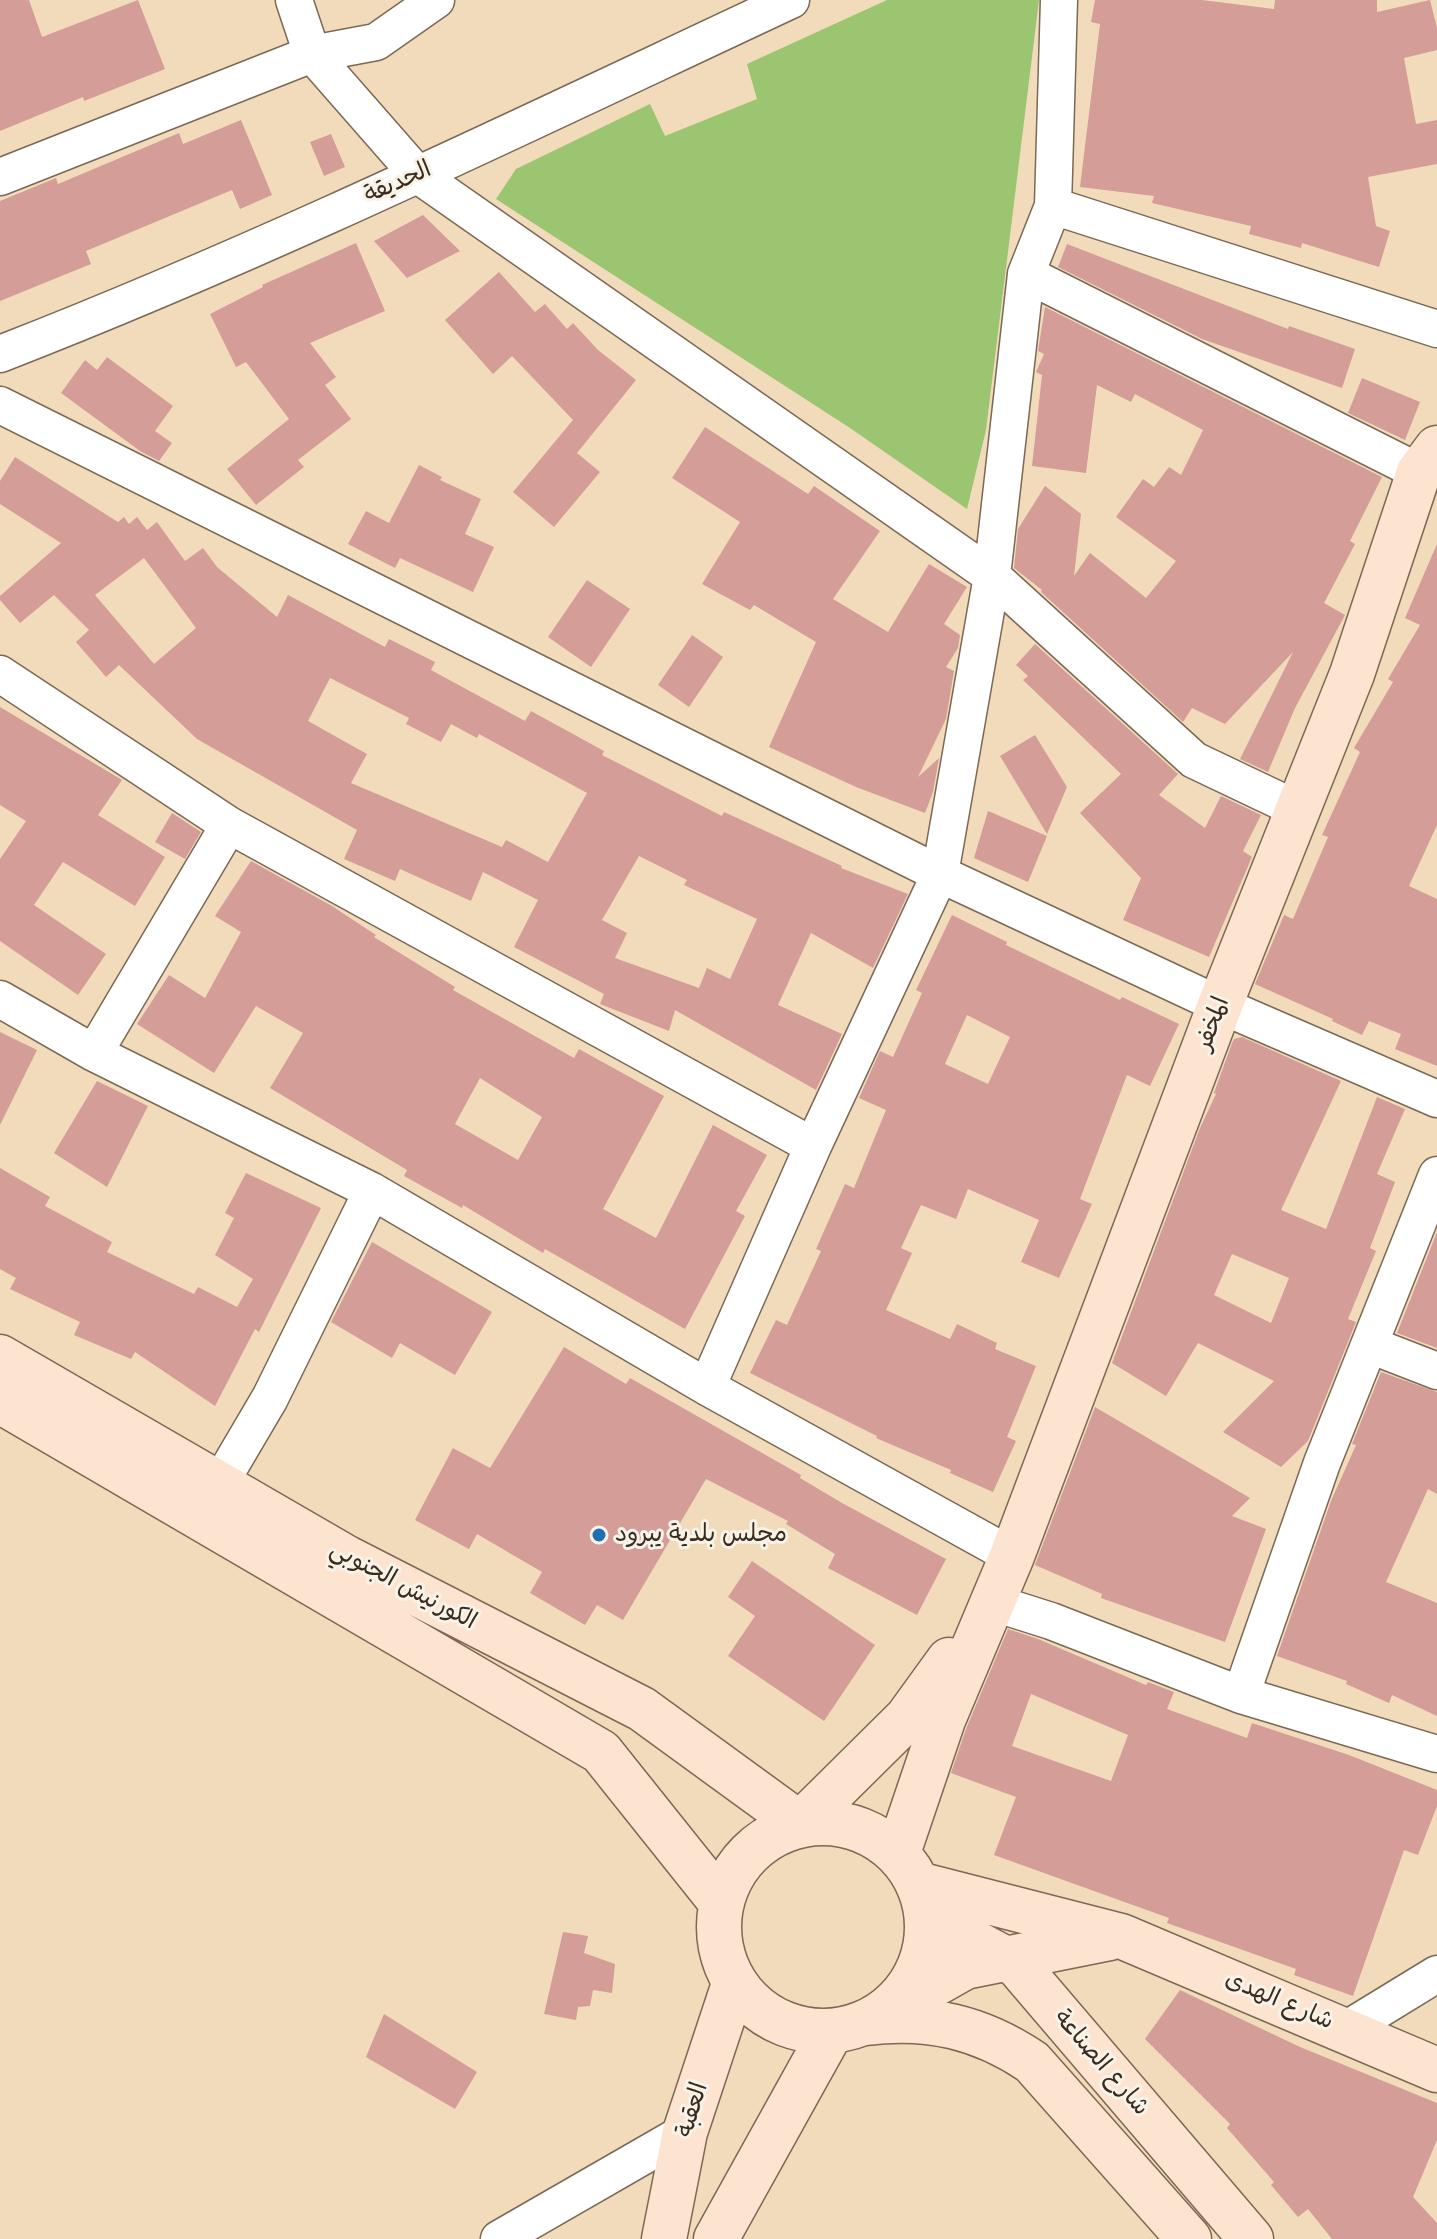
<!DOCTYPE html>
<meta charset="utf-8">
<style>
body{margin:0}
canvas{display:block;background:#f1dbba}
</style>
<canvas width="1437" height="2239"></canvas>
<script>
const ctx = document.querySelector('canvas').getContext('2d');
ctx.lineJoin = 'round';
function paint(path, color) { ctx.fillStyle = color; ctx.fill(path, 'evenodd'); }
function strokePath(path, color, width, dash) { ctx.strokeStyle = color; ctx.lineWidth = width; ctx.lineCap = dash ? 'butt' : 'round'; ctx.setLineDash(dash || []); ctx.stroke(path); }
function write(font, color, halo, rows, align = 'center') {
  ctx.font = font + ' "Balsamiq Sans","Playpen Sans Arabic",sans-serif'; ctx.lineWidth = 6; ctx.setLineDash([]); ctx.textBaseline = 'middle'; ctx.strokeStyle = halo; ctx.fillStyle = color; for (const [text, x, y, turn = 0] of rows) {
    ctx.save(); ctx.translate(x, y); ctx.rotate((+turn || 0) * Math.PI / 180); ctx.textAlign = isNaN(turn) ? turn : align; if (halo) ctx.strokeText(text, 0, 0); ctx.fillText(text, 0, 0); ctx.restore();
  }
}
paint(new Path2D(`
 M 887,0 L 1039,0 L 986,430 L 967,509 L 850,428 L 496,199 L 516,169 L 650,104 L 665,136 L 757,99 L 747,64 Z`), '#9bc571');
paint(new Path2D(`
 M 0,0 L 29,0 L 42,37 L 138,0 L 165,69 L 84,101 L 83,97 L 0,131 Z
 M 1095,0 L 1202,0 L 1274,9 L 1275,0 L 1377,0 L 1377,12 L 1430,0 L 1437,28 L 1437,50 L 1404,58 L 1416,124 L 1437,120 L 1437,164 L 1368,177 L 1376,226 L 1390,231 L 1379,267 L 1302,243 L 1301,248 L 1249,234 L 1251,226 L 1152,203 L 1154,196 L 1080,187 L 1100,24 L 1091,22 Z
 M 241,120 L 272,195 L 240,209 L 232,190 L 86,251 L 91,264 L 0,301 L 0,201 L 56,178 L 58,184 L 179,133 L 183,144 Z
 M 331,134 L 345,167 L 324,176 L 310,142 Z
 M 423,215 L 460,251 L 407,278 L 374,241 Z
 M 356,243 L 385,311 L 310,343 L 336,377 L 325,385 L 351,419 L 298,460 L 304,467 L 256,505 L 227,469 L 289,419 L 246,362 L 236,367 L 210,314 L 263,287 L 262,285 Z
 M 1067,244 L 1288,329 L 1289,326 L 1355,349 L 1342,388 L 1202,339 L 1058,267 Z
 M 499,272 L 535,312 L 545,304 L 567,329 L 573,323 L 598,350 L 636,380 L 577,453 L 600,472 L 554,527 L 513,492 L 573,420 L 512,356 L 493,374 L 445,320 Z
 M 1045,307 L 1382,477 L 1350,541 L 1355,544 L 1324,603 L 1345,615 L 1295,708 L 1268,772 L 1240,759 L 1293,652 L 1225,724 L 1192,708 L 1183,722 L 1041,592 L 1042,590 L 1014,568 L 1018,529 L 1045,486 L 1081,514 L 1074,576 L 1090,553 L 1146,598 L 1176,561 L 1116,517 L 1143,479 L 1154,487 L 1169,467 L 1181,475 L 1203,430 L 1135,394 L 1131,402 L 1097,385 L 1086,473 L 1032,466 L 1042,375 L 1036,372 L 1044,354 L 1038,351 Z
 M 107,357 L 173,406 L 155,431 L 172,443 L 159,461 L 140,451 L 61,393 L 85,360 L 97,370 Z
 M 1362,378 L 1420,402 L 1405,440 L 1348,413 Z
 M 705,427 L 808,494 L 814,486 L 880,531 L 833,599 L 888,632 L 929,564 L 967,587 L 944,624 L 960,635 L 958,648 L 946,667 L 954,671 L 946,719 L 918,777 L 939,758 L 933,792 L 925,813 L 856,787 L 769,747 L 816,642 L 754,605 L 750,610 L 702,584 L 740,522 L 672,478 Z
 M 15,457 L 118,522 L 124,517 L 129,524 L 137,517 L 147,530 L 157,522 L 185,561 L 203,548 L 217,567 L 277,617 L 288,595 L 385,647 L 389,639 L 435,662 L 431,670 L 525,721 L 531,711 L 604,751 L 602,755 L 722,816 L 724,812 L 842,866 L 841,868 L 908,894 L 873,968 L 811,933 L 778,1005 L 842,1034 L 816,1090 L 675,1010 L 669,1031 L 600,1004 L 604,994 L 514,947 L 538,900 L 483,872 L 471,901 L 400,869 L 395,881 L 344,859 L 357,830 L 197,739 L 119,665 L 106,677 L 76,642 L 89,630 L 54,595 L 20,623 L 0,600 L 0,596 L 61,543 L 0,504 L 0,481 ZM 144,558 L 196,628 L 154,664 L 95,595 ZM 330,678 L 409,718 L 406,724 L 441,742 L 451,724 L 477,738 L 479,734 L 587,793 L 548,862 L 506,840 L 502,847 L 351,783 L 367,754 L 308,721 ZM 639,856 L 687,880 L 684,885 L 757,919 L 730,979 L 707,968 L 699,988 L 615,958 L 627,933 L 602,920 Z
 M 419,465 L 442,477 L 440,480 L 481,499 L 465,534 L 494,547 L 473,592 L 400,558 L 395,568 L 348,544 L 366,511 L 389,523 Z
 M 1437,544 L 1437,825 L 1409,886 L 1437,899 L 1437,1066 L 1395,1049 L 1401,1034 L 1369,1021 L 1362,1035 L 1332,1021 L 1333,1019 L 1255,984 L 1284,915 L 1293,919 L 1328,837 L 1322,835 L 1360,752 L 1354,748 L 1393,682 L 1388,679 L 1420,625 L 1405,618 Z
 M 587,580 L 630,609 L 591,667 L 548,637 Z
 M 692,635 L 723,657 L 689,707 L 658,685 Z
 M 1035,644 L 1178,774 L 1159,795 L 1205,828 L 1221,796 L 1261,815 L 1243,851 L 1252,857 L 1209,957 L 1123,920 L 1141,878 L 1080,813 L 1121,774 L 1023,680 L 1028,676 L 1016,665 Z
 M 0,707 L 122,780 L 98,815 L 165,857 L 135,906 L 63,862 L 34,905 L 106,954 L 78,995 L 0,941 L 0,859 L 26,821 L 0,805 Z
 M 1035,735 L 1067,787 L 1047,834 L 1000,756 Z
 M 988,811 L 1047,836 L 1028,882 L 974,858 Z
 M 172,813 L 201,832 L 185,859 L 155,842 Z
 M 251,861 L 332,906 L 376,935 L 374,937 L 455,987 L 453,990 L 574,1058 L 579,1049 L 664,1096 L 603,1209 L 656,1238 L 713,1125 L 767,1155 L 736,1211 L 745,1216 L 685,1329 L 545,1249 L 543,1253 L 463,1205 L 462,1208 L 404,1176 L 407,1170 L 270,1088 L 303,1033 L 256,1006 L 214,1073 L 137,1024 L 169,975 L 205,998 L 241,932 L 215,916 ZM 480,1078 L 542,1117 L 518,1160 L 455,1124 Z
 M 952,915 L 1007,942 L 1006,945 L 1120,1000 L 1122,997 L 1179,1024 L 1150,1086 L 1127,1075 L 1080,1199 L 1092,1204 L 1059,1278 L 1021,1262 L 1039,1220 L 968,1189 L 956,1219 L 921,1205 L 901,1248 L 912,1253 L 886,1310 L 950,1339 L 957,1324 L 997,1343 L 995,1349 L 1036,1366 L 1007,1437 L 1016,1441 L 993,1492 L 950,1473 L 951,1470 L 876,1438 L 877,1436 L 750,1373 L 776,1320 L 787,1325 L 821,1251 L 816,1249 L 845,1184 L 854,1188 L 886,1110 L 859,1098 L 880,1051 L 893,1057 L 922,993 L 916,990 ZM 967,1015 L 1010,1037 L 988,1084 L 945,1064 Z
 M 0,1032 L 37,1050 L 0,1125 Z
 M 1242,1037 L 1341,1081 L 1281,1210 L 1326,1229 L 1377,1097 L 1405,1109 L 1377,1174 L 1395,1182 L 1370,1248 L 1376,1251 L 1348,1319 L 1356,1322 L 1308,1441 L 1281,1467 L 1223,1432 L 1274,1381 L 1198,1343 L 1166,1396 L 1112,1363 L 1200,1128 L 1216,1094 L 1214,1093 L 1232,1043 L 1234,1039 ZM 1232,1254 L 1289,1278 L 1271,1323 L 1214,1295 Z
 M 97,1081 L 148,1106 L 107,1187 L 54,1153 Z
 M 0,1168 L 50,1197 L 45,1206 L 112,1242 L 107,1252 L 194,1294 L 198,1287 L 237,1307 L 253,1279 L 215,1255 L 234,1218 L 225,1213 L 246,1173 L 321,1208 L 259,1332 L 255,1329 L 215,1406 L 135,1352 L 131,1359 L 74,1335 L 80,1322 L 10,1289 L 16,1278 L 0,1269 Z
 M 1437,1232 L 1437,1348 L 1397,1333 Z
 M 372,1242 L 492,1312 L 455,1375 L 400,1343 L 392,1358 L 331,1322 Z
 M 564,1347 L 626,1384 L 630,1378 L 801,1475 L 800,1478 L 842,1503 L 946,1559 L 917,1615 L 828,1568 L 835,1554 L 786,1524 L 788,1521 L 706,1479 L 623,1620 L 597,1605 L 585,1625 L 530,1593 L 542,1572 L 477,1534 L 469,1549 L 415,1520 L 453,1448 L 490,1468 Z
 M 1381,1372 L 1437,1392 L 1437,1494 L 1428,1489 L 1386,1582 L 1437,1603 L 1437,1716 L 1392,1695 L 1389,1703 L 1346,1684 L 1347,1681 L 1277,1656 L 1331,1501 L 1356,1445 L 1352,1444 Z
 M 1095,1407 L 1250,1498 L 1232,1516 L 1266,1529 L 1225,1642 L 1101,1598 L 1102,1594 L 1035,1565 Z
 M 752,1561 L 875,1645 L 824,1721 L 728,1656 L 755,1616 L 728,1597 Z
 M 1008,1629 L 1038,1639 L 1146,1685 L 1148,1682 L 1174,1692 L 1167,1709 L 1247,1738 L 1252,1723 L 1349,1755 L 1437,1790 L 1437,1806 L 1418,1855 L 1404,1850 L 1353,1996 L 1294,1975 L 1296,1969 L 1167,1923 L 1169,1918 L 994,1855 L 1016,1797 L 951,1773 L 966,1729 ZM 1031,1694 L 1128,1735 L 1111,1781 L 1012,1746 Z
 M 563,1932 L 588,1936 L 584,1953 L 615,1964 L 612,1993 L 593,1990 L 590,2006 L 578,2007 L 576,2020 L 544,2014 Z
 M 1180,1990 L 1300,2047 L 1437,2103 L 1437,2140 L 1413,2197 L 1437,2223 L 1437,2239 L 1332,2239 L 1308,2209 L 1298,2217 L 1271,2185 L 1274,2182 L 1227,2128 L 1230,2124 L 1145,2039 Z
 M 384,2014 L 477,2072 L 455,2109 L 366,2057 Z`), '#d49d98');
const street = new Path2D(`
 M 294,0 L 312,54 L 418,175 L 992,576 L 1194,760 L 1297,809
 M 0,177 L 312,54 L 376,42 L 436,0
 M 1053,206 L 1437,329
 M 1026,274 L 1419,472
 M 0,354 C 268,250 530,122 791,0
 M 0,405 L 940,874 L 1220,1005 L 1437,1099
 M 0,674 L 229,825 L 813,1146
 M 0,999 L 94,1053 L 372,1191 L 707,1387 L 1012,1556
 M 94,1053 L 229,825
 M 1370,1345 L 1437,1371
 M 707,1387 L 813,1146 L 940,874 L 992,576 L 1026,274 L 1053,206 L 1059,0
 M 220,1483 L 270,1398 L 372,1191
 M 991,1602 L 1051,1621 L 1241,1695 L 1437,1754
 M 1241,1695 L 1322,1463 L 1437,1175
 M 1347,2029 L 1437,1974
 M 499,2239 L 685,2132`);
const secondary = new Path2D(`
 M 0,1357 L 347,1558 L 642,1709 L 800,1824 L 907,1718 L 949,1660
 M 0,1401 L 601,1752 L 720,1901
 M719 1927a104 104 0 1 1 208 0a104 104 0 1 1-208 0Z
 M 898,1853 L 943,1720 L 1012,1556 L 1220,1005 L 1352,674 L 1419,472 L 1437,448
 M 918,1884 L 1121,1936 L 1437,2070
 M 927,1917 L 1017,1965 L 1251,2239
 M 896,2006 L 965,1967 L 1110,1938
 M 866,2023 C 928,2015 980,2027 1032,2062 L 1189,2239
 M 664,2239 L 685,2132 L 734,1984
 M 716,2239 L 831,2032`);
strokePath(street, '#7b6855', 39);
strokePath(secondary, '#7b6855', 47);
strokePath(street, '#fff', 36);
strokePath(secondary, '#fde4d1', 44);
for (const [x, y, r, color] of [
 [599,1535,8,"#1f6fb2"]
]) { const dot = new Path2D(); dot.arc(x, y, r, 0, 2 * Math.PI); ctx.fillStyle = color; ctx.fill(dot); strokePath(dot, '#f7f3e8', 3); }
write('24px', '#3b2a1e', '#f7f3e8', [
 ["الحديقة",398,183,-24],
 ["المخفر",1213,1024,-69],
 ["الكورنيش الجنوبي",403,1586,28],
 ["شارع الهدى",1279,2001,23],
 ["شارع الصناعة",1101,2063,49],
 ["العقبة",693,2110,-73]
]);
write('24px', '#3b2a1e', '#f7f3e8', [
 ["مجلس بلدية يبرود",615,1535]
], 'left');
</script>
